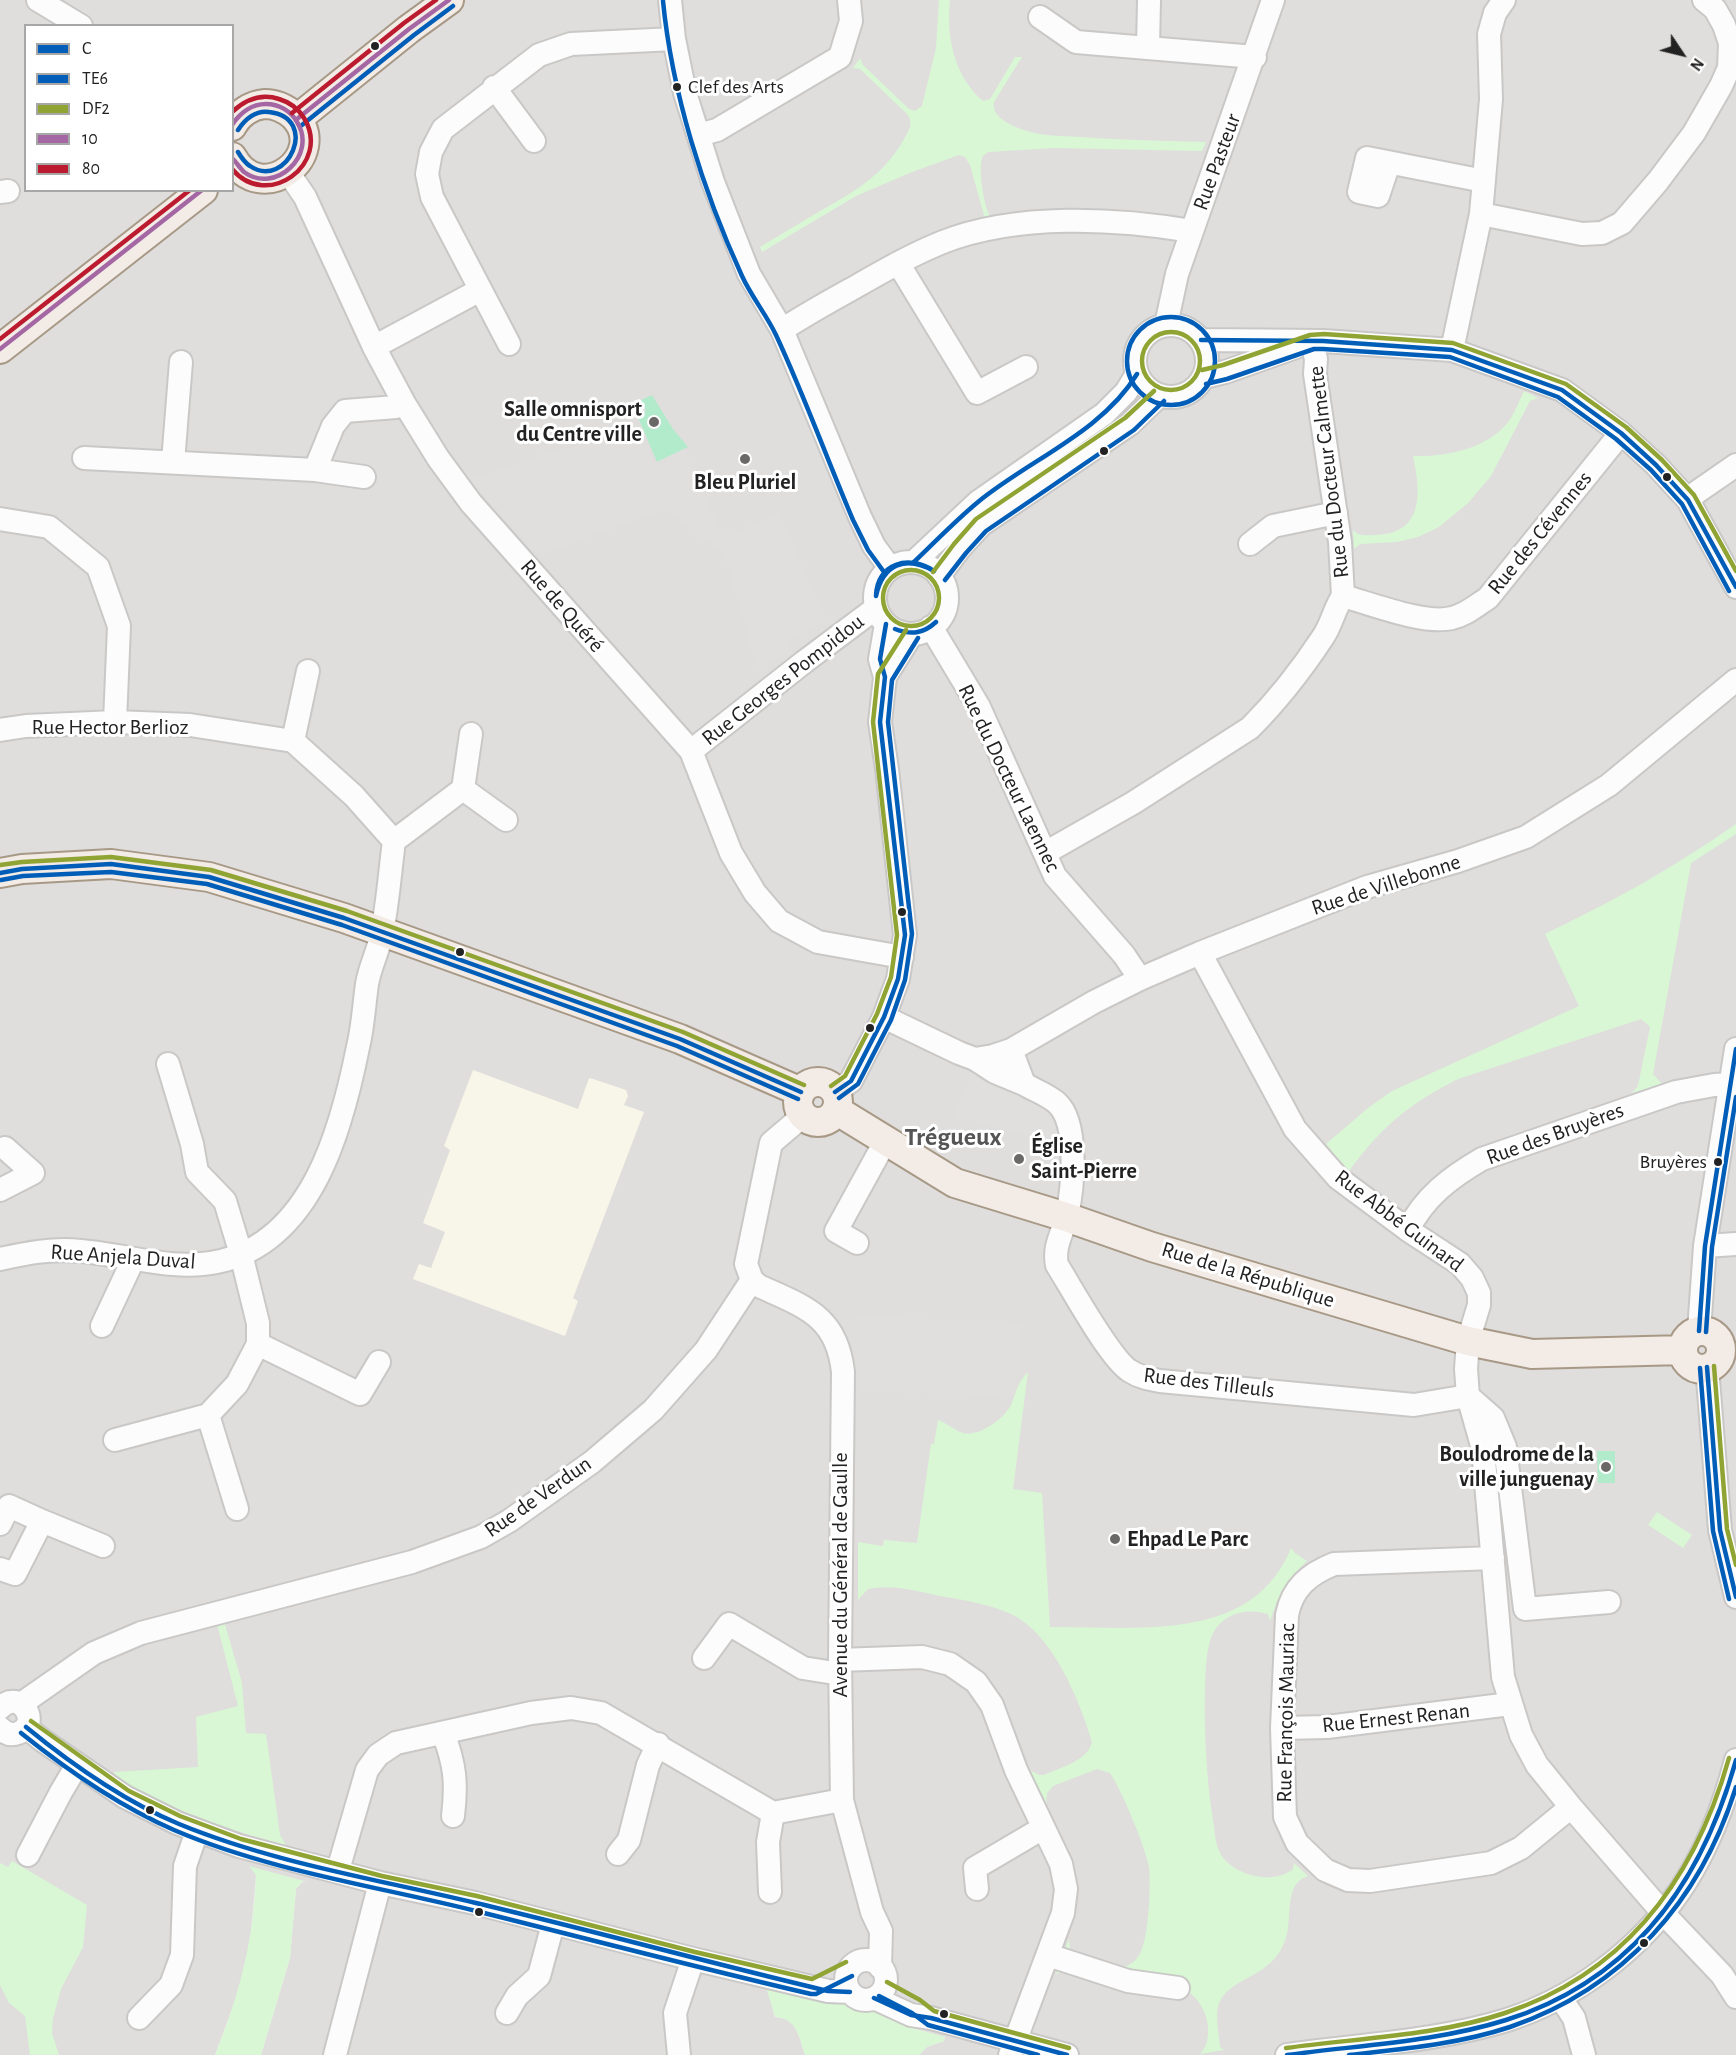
<!DOCTYPE html>
<meta charset="utf-8">
<style>
body{margin:0}
#map{position:relative;width:1736px;height:2055px;overflow:hidden;background:#f0eeeb;font-family:"Alegreya Sans",sans-serif}
canvas{display:block}
.legend{position:absolute;left:24px;top:24px;width:210px;height:168px;box-sizing:border-box;background:#fff;border:2px solid #a7a7a7;margin:0;padding:8px 10px;list-style:none;font-size:18px;color:#222}
.legend li{display:flex;align-items:center;gap:12px;height:30px}
.legend b{width:30px;border:2px solid #a7a7a7}
.north{position:absolute;left:1652px;top:24px;width:60px;height:60px;-webkit-text-stroke:4px #fff;paint-order:stroke;rotate:125deg;font-size:16px;font-weight:700;line-height:24px;text-align:center;color:#222}
.north::after{content:'';display:block;margin:auto;width:21px;height:27px;background:#222;clip-path:polygon(50% 0,100% 100%,50% 72%,0 100%)}
</style>
<div id="map">
<canvas width="1736" height="2055"></canvas>
<ul class="legend">
<li><b style="height:8px;background:#005eb8"></b>C</li>
<li><b style="height:8px;background:#005eb8"></b>TE6</li>
<li><b style="height:8px;background:#90a433"></b>DF2</li>
<li><b style="height:8px;background:#a467a3"></b>10</li>
<li><b style="height:8px;background:#bc1a2e"></b>80</li>
</ul>
<div class="north">N</div>
</div>
<script>
const ctx = document.querySelector('canvas').getContext('2d');
ctx.lineJoin = 'round';
function paint(path, color) { ctx.fillStyle = color; ctx.fill(path, 'evenodd'); }
function strokePath(path, color, width, dash) { ctx.strokeStyle = color; ctx.lineWidth = width; ctx.lineCap = dash ? 'butt' : 'round'; ctx.setLineDash(dash || []); ctx.stroke(path); }
function write(font, color, halo, rows, align = 'center') {
  ctx.font = font + ' "Alegreya Sans",sans-serif'; ctx.lineWidth = 6; ctx.setLineDash([]); ctx.textBaseline = 'middle'; ctx.strokeStyle = halo; ctx.fillStyle = color; for (const [text, x, y, turn = 0] of rows) {
    ctx.save(); ctx.translate(x, y); ctx.rotate((+turn || 0) * Math.PI / 180); ctx.textAlign = isNaN(turn) ? turn : align; if (halo) ctx.strokeText(text, 0, 0); ctx.fillText(text, 0, 0); ctx.restore();
  }
}
paint(new Path2D(`
 M 0,0 L 1736,0 L 1736,2055 L 919,2055 L 927,2047 L 944,2041 L 945,2037 L 912,2028 L 882,2012 L 871,2012 L 848,2006 L 843,2000 L 821,2000 L 768,1991 L 775,2017 L 787,2019 L 796,2027 L 805,2055 L 261,2055 L 290,1958 L 296,1888 L 304,1881 L 253,1869 L 256,1875 L 250,1943 L 238,1993 L 215,2055 L 0,2055 ZM 26,26 L 232,26 L 232,190 L 26,190 Z`), '#dfdedc');
paint(new Path2D(`
 M 473,1070 L 578,1109 L 589,1078 L 593,1079 L 626,1090 L 628,1096 L 624,1105 L 644,1112 L 573,1298 L 578,1301 L 565,1336 L 413,1279 L 419,1264 L 431,1268 L 445,1232 L 423,1223 L 450,1150 L 444,1146 Z`), '#f8f6e8');
paint(new Path2D(`
 M 939,0 L 950,0 C 946,37 954,76 983,101 L 990,99 L 1015,57 L 1022,57 L 994,102 C 990,121 1024,131 1039,134 C 1052,136 1067,136 1080,137 C 1122,140 1164,141 1206,142 L 1202,151 L 1054,148 L 988,152 L 983,156 C 977,166 984,208 991,218 L 982,220 L 984,215 L 970,165 L 965,157 L 959,155 L 912,172 L 856,196 L 762,252 L 760,247 C 780,235 800,223 820,211 C 854,192 885,174 904,139 C 909,130 914,124 907,114 L 860,69 L 853,68 L 860,58 L 863,65 L 909,109 L 915,111 L 922,106 L 936,48 Z
 M 1524,391 L 1538,398 L 1530,401 L 1491,476 L 1468,503 L 1439,527 L 1418,537 L 1397,542 L 1360,544 L 1354,549 L 1353,530 C 1359,537 1366,535 1375,535 C 1424,534 1421,493 1413,456 C 1446,457 1488,449 1509,421 C 1515,412 1519,401 1524,391 Z
 M 1736,824 L 1736,834 L 1691,863 L 1653,1074 L 1662,1084 L 1632,1093 L 1638,1086 L 1650,1027 L 1641,1019 L 1458,1079 C 1409,1104 1382,1126 1349,1171 L 1326,1144 L 1368,1108 L 1392,1091 L 1579,1006 L 1545,934 C 1612,902 1675,867 1736,824 Z
 M 1028,1372 L 1013,1489 L 1042,1493 L 1050,1627 C 1134,1626 1252,1645 1291,1548 L 1295,1553 L 1307,1561 C 1288,1578 1278,1596 1270,1621 L 1268,1614 C 1245,1607 1220,1614 1211,1638 C 1206,1652 1206,1669 1205,1684 C 1204,1730 1206,1776 1213,1821 C 1215,1831 1215,1844 1220,1853 C 1232,1875 1272,1886 1293,1869 L 1294,1863 L 1308,1876 C 1286,1883 1291,1910 1288,1928 C 1280,1985 1218,1972 1217,2015 C 1217,2025 1219,2037 1220,2047 L 1224,2050 L 1200,2054 C 1216,2038 1207,2003 1188,1992 L 1063,1970 L 1056,1975 L 1069,1939 L 1070,1949 L 1076,1955 L 1119,1969 C 1126,1967 1133,1963 1138,1957 C 1149,1943 1151,1885 1149,1867 C 1145,1846 1122,1791 1110,1773 L 1097,1769 L 1053,1786 L 1047,1793 L 1046,1804 L 1028,1769 L 1039,1775 L 1044,1775 C 1059,1768 1088,1761 1092,1742 C 1079,1699 1053,1634 1011,1614 C 989,1604 963,1600 940,1596 C 916,1591 892,1584 868,1589 L 858,1600 L 858,1542 L 883,1546 L 884,1540 L 917,1543 L 931,1444 L 934,1444 L 938,1420 C 947,1423 954,1430 963,1433 C 979,1437 1004,1419 1011,1405 C 1018,1390 1015,1386 1028,1372 Z
 M 1657,1512 L 1692,1535 L 1683,1548 L 1648,1525 Z
 M 224,1621 L 242,1683 L 246,1733 L 266,1734 L 280,1835 L 286,1845 C 225,1829 166,1809 113,1775 L 115,1772 L 198,1767 L 196,1717 L 238,1706 L 217,1624 Z
 M 12,1861 L 87,1905 L 83,1947 L 61,1989 L 53,2018 L 52,2033 L 59,2055 L 30,2055 L 25,2016 L 9,2003 L 0,1985 L 0,1863 L 8,1867 Z
 M 249,1866 L 307,1882 L 302,1882 L 296,1889 L 290,1958 L 261,2055 L 215,2055 C 239,1996 254,1939 256,1875 Z
 M 767,1990 L 821,2000 L 843,2000 L 848,2006 L 871,2012 L 882,2012 L 912,2028 L 945,2037 L 944,2041 L 927,2047 L 919,2055 L 805,2055 C 799,2037 797,2018 775,2017 Z`), '#d9f7d5');
paint(new Path2D(`
 M 652,395 L 673,429 L 688,447 L 657,462 L 637,415 L 646,411 L 641,400 Z
 M 1597,1451 L 1615,1451 L 1615,1483 L 1598,1483 Z`), '#b2ebcc');
paint(new Path2D(`
 M 641,434 L 655,463 L 684,449 L 724,538 L 779,513 L 827,621 L 786,642 L 790,652 L 757,669 L 725,556 L 666,510 L 538,555 L 470,480 L 548,452 Z
 M 971,1076 L 1049,1110 L 1060,1135 L 1060,1145 L 954,1116 Z
 M 859,1317 L 1023,1322 L 1019,1375 L 1004,1394 L 860,1392 Z`), '#e0dfde');
const minor = new Path2D(`
 M 38,0 L 81,26
 M 670,0 L 674,39 L 685,93 L 713,182 L 749,274 L 782,330 L 860,517 L 874,546 L 890,568
 M 1040,17 L 1076,42 L 1255,57
 M 1148,48 L 1149,0
 M 494,87 L 534,141
 M 698,135 L 717,130 L 840,57 L 851,21 L 849,0
 M 1389,163 L 1378,196 L 1359,192 L 1367,158 L 1484,181
 M 288,172 L 305,197 L 374,347 L 404,403 L 438,458 L 471,503 L 691,751 L 731,853 L 755,893 L 779,921 L 818,942 L 902,957
 M 0,192 L 8,191
 M 1481,214 L 1582,234 L 1602,233 L 1622,223 L 1658,181 L 1694,133 L 1721,86 L 1729,68 L 1730,43 L 1724,25 L 1715,9 L 1704,0
 M 898,263 L 977,393 L 1026,367
 M1135 361a36 36 0 1 1 72 0a36 36 0 1 1-72 0Z
 M 1166,325 L 1177,274 L 1273,0
 M 782,330 C 806,314 832,300 857,286 C 885,270 913,254 943,242 C 1017,213 1115,218 1192,231
 M 1201,340 L 1323,341 L 1452,350 L 1562,390 L 1621,433 L 1656,465 L 1688,500 L 1736,587
 M 509,344 L 432,197 L 427,174 L 431,152 L 443,129 L 539,55 L 571,44 L 674,39
 M 374,347 L 480,290
 M 1452,350 L 1481,214 L 1491,99 L 1489,34 L 1495,13 L 1504,0
 M 1204,377 L 1225,372 L 1296,347
 M 84,458 L 315,470 L 333,426 L 345,411 L 396,407 L 404,403
 M 173,462 L 181,362
 M 315,470 L 364,477
 M 1688,500 L 1697,492 L 1736,465
 M 0,519 L 49,527 L 98,567 L 119,626 L 115,722
 M 1250,544 L 1273,526 L 1336,513
 M 914,562 L 978,502 L 1104,414 L 1126,392 L 1137,374
 M875 598a36 36 0 1 1 72 0a36 36 0 1 1-72 0Z
 M 939,576 L 960,548 L 981,525 L 1130,424 L 1159,396
 M 1343,596 C 1372,604 1425,625 1452,618 C 1466,615 1477,605 1488,598 L 1621,433
 M 931,627 L 979,707 L 1055,876 L 1124,955 L 1140,979
 M 885,677 L 912,634
 M 0,730 L 26,726 L 115,722 L 190,725 L 293,741 L 354,796 L 394,841 C 390,871 388,902 382,932 C 379,950 370,966 367,984 C 364,1005 363,1027 358,1047 C 342,1127 313,1239 221,1261 C 174,1272 128,1255 81,1251 C 53,1248 27,1253 0,1259
 M 293,741 L 308,671
 M 691,751 L 804,662 L 876,608
 M 463,789 L 471,734
 M 394,841 L 463,789 L 506,820
 M 1045,853 L 1133,803 L 1250,728 C 1277,701 1302,669 1323,637 C 1332,624 1334,609 1343,596 L 1340,542 L 1315,374 L 1316,359 L 1312,342
 M 1200,953 L 1295,1129 L 1338,1178 L 1408,1230 L 1460,1264 L 1472,1278 L 1479,1293 L 1479,1305 L 1468,1341 L 1466,1369 L 1468,1396 L 1483,1449 L 1503,1677 L 1521,1735 L 1537,1765 L 1571,1807 L 1663,1913 L 1722,1975 L 1736,1997
 M 884,1017 L 959,1053 L 975,1059 L 993,1056 L 1011,1050 L 1094,1002 L 1140,979 L 1200,953 L 1367,887 L 1458,861 L 1526,837 L 1609,785 L 1736,680
 M 1011,1050 L 1024,1084 C 1034,1090 1048,1095 1057,1103 C 1079,1123 1073,1188 1067,1215 C 1063,1233 1053,1246 1057,1265 C 1071,1287 1110,1359 1130,1371 C 1139,1377 1149,1379 1160,1381 L 1414,1405 L 1468,1396 L 1493,1418 L 1505,1447 L 1525,1609 L 1609,1602
 M 975,1059 L 995,1072 L 1024,1084
 M 168,1064 L 192,1144 L 197,1172 L 225,1201 L 241,1254 L 258,1323 L 258,1344 L 360,1394 L 379,1362
 M 835,1092 L 851,1081 L 884,1017 L 898,979 L 905,935 L 887,769 L 880,722 L 885,677 L 880,659 L 886,624
 M 0,1190 L 33,1173 L 5,1148
 M 1408,1230 C 1424,1197 1451,1177 1482,1159 L 1676,1092 L 1714,1085 L 1730,1084
 M 857,1243 L 836,1231 L 886,1140
 M 1705,1246 L 1736,1244
 M 752,1280 L 759,1286 C 805,1307 837,1316 843,1372 L 840,1660 L 842,1800 L 872,1912 L 881,1931 L 880,1967
 M 752,1280 L 746,1264 L 771,1143 L 804,1115
 M 102,1326 L 133,1260
 M 1699,1331 L 1705,1246 L 1736,1049
 M 1707,1367 L 1720,1530 L 1736,1597
 M 115,1440 L 208,1415
 M 237,1509 L 208,1415 L 237,1384 L 258,1344
 M 0,1524 L 9,1506 L 42,1521
 M 1493,1558 L 1334,1564 C 1309,1574 1292,1588 1287,1615 L 1282,1728 L 1285,1817 L 1297,1843 L 1325,1870 L 1348,1880 L 1370,1881 L 1491,1863 L 1521,1848 L 1571,1807
 M 0,1569 L 15,1574 L 42,1521 L 103,1546
 M 704,1658 L 729,1624 L 803,1668 L 828,1672 L 840,1671
 M 840,1660 L 922,1657 L 950,1664 L 976,1682 L 992,1705 L 1016,1770 L 1061,1864 L 1066,1889 L 1063,1913 L 1010,2055
 M 21,1704 L 94,1653 L 141,1633 L 412,1562 L 481,1537 L 509,1521 L 592,1462 L 653,1410 L 706,1350 L 752,1280
 M 0,1708 C 21,1687 42,1725 18,1733 C 11,1736 5,1733 0,1728
 M 26,1727 L 42,1740 L 125,1797 L 177,1823 L 239,1846 L 380,1883 L 475,1903 L 693,1959 L 828,1991 L 850,1992
 M 1282,1728 L 1327,1727 L 1510,1704
 M 443,1733 C 455,1764 457,1783 453,1816
 M 618,1854 L 629,1840 L 648,1765 L 658,1744
 M 28,1855 L 61,1792 L 77,1765
 M 338,1870 L 367,1770 L 378,1755 L 396,1743 L 531,1713 L 571,1708 L 601,1713 L 773,1813 L 842,1800
 M 977,1889 L 975,1868 L 1043,1828
 M 770,1892 L 768,1842 L 773,1813
 M 1048,1955 L 1128,1981 L 1178,1988
 M846 1980a20 20 0 1 1 40 0a20 20 0 1 1-40 0Z
 M 1560,1997 L 1574,2018 L 1584,2055
 M 874,1998 L 911,2015 L 931,2018 L 1067,2055
 M 507,2013 L 517,1996 L 539,1976 L 553,1924
 M 139,2018 L 171,1985 L 182,1955 L 185,1866 L 197,1831
 M 335,2055 L 380,1883
 M 679,2055 L 675,2013 L 693,1959
 M 1287,2055 C 1357,2045 1440,2041 1507,2020 C 1575,1998 1638,1951 1679,1892 C 1706,1853 1724,1806 1736,1760`);
const major = new Path2D(`
 M 297,119 L 409,29 L 449,0
 M 232,126 C 238,114 251,105 265,104 C 276,104 286,109 294,116 C 331,154 261,210 232,157
 M 0,349 L 203,190
 M 0,873 L 22,869 L 111,864 L 209,877 L 344,918 L 680,1039 L 801,1092
 M798 1102a20 20 0 1 1 40 0a20 20 0 1 1-40 0Z
 M 836,1110 L 955,1183 L 1066,1217 L 1152,1247 L 1468,1341 L 1532,1354 L 1683,1350
 M1683 1350a19 19 0 1 1 38 0a19 19 0 1 1-38 0Z`);
strokePath(minor, '#c9c8c7', 26);
strokePath(major, '#a79986', 32);
strokePath(minor, '#fdfcfc', 22);
strokePath(major, '#f3ebe6', 28);
strokePath(new Path2D(`
 M 1201,340 L 1323,341 L 1452,350 L 1562,390 L 1621,433 L 1656,465 L 1688,500 L 1736,587
 M 914,562 C 935,542 955,521 978,502 C 1029,460 1102,432 1137,374
 M 876,596 C 877,563 909,554 934,571
 M 876,596 C 883,564 906,555 934,571
 M 895,629 C 911,635 923,634 936,622
 M 0,873 L 22,869 L 111,864 L 209,877 L 344,918 L 680,1039 L 801,1092
 M 835,1092 L 851,1081 L 884,1017 L 898,979 L 905,935 L 880,722 L 885,677 L 880,659 L 886,624
 M 1699,1331 L 1705,1246 L 1736,1049
 M 1707,1367 L 1720,1530 L 1736,1597
 M 26,1727 C 70,1763 126,1802 179,1824 C 274,1863 376,1879 476,1903 C 594,1931 710,1963 828,1991 L 850,1992
 M 874,1998 L 911,2015 L 931,2018 L 1067,2055
 M 1287,2055 C 1360,2045 1436,2042 1506,2020 C 1632,1980 1702,1882 1736,1760`), '#005eb8', 4.5);
strokePath(new Path2D(`
 M 663,1 C 672,93 703,191 742,276 C 751,296 766,314 776,335 C 804,395 827,459 853,520 L 868,550 L 884,572
 M 302,125 L 414,35 L 453,6
 M 238,152 C 241,157 245,163 250,166 C 287,191 321,118 269,112 C 256,110 245,119 238,130
 M1127 361a44 44 0 1 1 88 0a44 44 0 1 1-88 0Z
 M 1206,384 L 1227,379 L 1314,349 L 1323,349 L 1450,357 L 1558,397 L 1616,439 L 1651,470 L 1682,504 L 1729,591
 M 945,580 L 966,553 L 986,531 L 1134,430 L 1164,401
 M 1,880 L 23,876 L 111,872 L 207,884 L 342,925 L 677,1046 L 798,1099
 M 839,1098 L 858,1084 L 891,1020 L 905,980 L 912,934 L 888,722 L 892,680 L 918,638
 M 1706,1332 L 1712,1247 L 1736,1097
 M 1700,1368 L 1713,1531 L 1729,1599
 M 21,1733 C 67,1770 119,1806 174,1830 C 270,1871 376,1886 476,1911 C 588,1939 699,1968 811,1994 L 816,1994 L 852,1976
 M 879,1996 L 912,2013 L 928,2025 L 1038,2055
 M 1349,2055 C 1403,2049 1459,2044 1510,2027 C 1624,1988 1701,1900 1736,1787`), '#005eb8', 4.5);
strokePath(new Path2D(`
 M1142 361a29 29 0 1 1 58 0a29 29 0 1 1-58 0Z
 M 1202,370 L 1223,365 L 1310,335 L 1324,334 L 1453,343 L 1566,384 L 1626,427 L 1662,460 L 1694,495 L 1736,571
 M883 598a28 28 0 1 1 56 0a28 28 0 1 1-56 0Z
 M 933,572 L 954,544 L 976,519 L 1125,418 L 1154,391
 M 0,865 L 22,862 L 111,857 L 211,870 L 347,911 L 683,1032 L 804,1085
 M 831,1086 L 845,1076 L 877,1014 L 891,977 L 897,935 L 873,722 L 878,674 L 906,630
 M 1714,1366 L 1727,1529 L 1736,1565
 M 31,1721 L 129,1791 L 180,1816 L 241,1839 L 382,1876 L 477,1896 L 695,1952 L 812,1979 L 846,1962
 M 887,1982 L 920,2000 L 934,2011 L 1069,2048
 M 1286,2048 C 1359,2038 1436,2036 1505,2013 C 1628,1972 1695,1878 1729,1758`), '#90a433', 4.5);
strokePath(new Path2D(`
 M 297,119 L 409,29 L 449,0
 M 232,125 C 240,113 252,104 266,104 C 279,104 291,111 297,122 C 318,155 275,195 244,172 C 240,168 236,162 232,158
 M 0,349 L 202,190`), '#a467a3', 4.5);
strokePath(new Path2D(`
 M 232,112 C 245,100 261,93 279,99 C 289,102 298,108 304,118 C 332,164 267,211 232,169
 M 292,113 L 404,23 L 436,0
 M 0,339 L 190,190`), '#bc1a2e', 4.5);
for (const [x, y, r, color] of [
 [375,46,5,"#222"],
 [677,87,5,"#222"],
 [654,422,6,"#6a6968"],
 [1104,451,5,"#222"],
 [745,459,6,"#6a6968"],
 [1667,477,5,"#222"],
 [902,912,5,"#222"],
 [460,952,5,"#222"],
 [870,1028,5,"#222"],
 [1019,1159,6,"#6a6968"],
 [1718,1162,5,"#222"],
 [1606,1467,6,"#6a6968"],
 [1115,1539,6,"#6a6968"],
 [150,1810,5,"#222"],
 [479,1912,5,"#222"],
 [1644,1943,5,"#222"],
 [944,2014,5,"#222"]
]) { const dot = new Path2D(); dot.arc(x, y, r, 0, 2 * Math.PI); ctx.fillStyle = color; ctx.fill(dot); strokePath(dot, '#fff', 2); }
write('20px', '#222', '#fff', [
 ["Clef des Arts",688,87],
 ["Bruyères",1707,1162,"right"]
], 'left');
write('22px', '#222', '#fff', [
 ["Rue Pasteur",1217,162,-70],
 ["Rue du Docteur Calmette",1329,472,-97],
 ["Rue des Cévennes",1540,533,-51],
 ["Rue de Quéré",562,606,49],
 ["Rue Georges Pompidou",783,680,-38],
 ["Rue Hector Berlioz",110,727],
 ["Rue du Docteur Laennec",1009,778,64],
 ["Rue de Villebonne",1386,885,-18],
 ["Rue des Bruyères",1555,1134,-20],
 ["Rue Abbé Guinard",1399,1221,37],
 ["Rue Anjela Duval",123,1257,4],
 ["Rue de la République",1248,1275,17],
 ["Rue des Tilleuls",1209,1383,7],
 ["Rue de Verdun",538,1497,-35],
 ["Avenue du Général de Gaulle",840,1575,-90],
 ["Rue François Mauriac",1286,1713,-89],
 ["Rue Ernest Renan",1396,1718,-6]
]);
write('bold 22px', '#222', '#fff', [
 ["Salle omnisport",642,409],
 ["du Centre ville",642,434],
 ["Bleu Pluriel",745,482,"center"],
 ["Église",1031,1146,"left"],
 ["Saint-Pierre",1031,1171,"left"],
 ["Boulodrome de la",1594,1454],
 ["ville junguenay",1594,1479],
 ["Ehpad Le Parc",1127,1539,"left"]
], 'right');
write('bold 26px', '#555', '#fff', [
 ["Trégueux",953,1137]
]);
</script>
